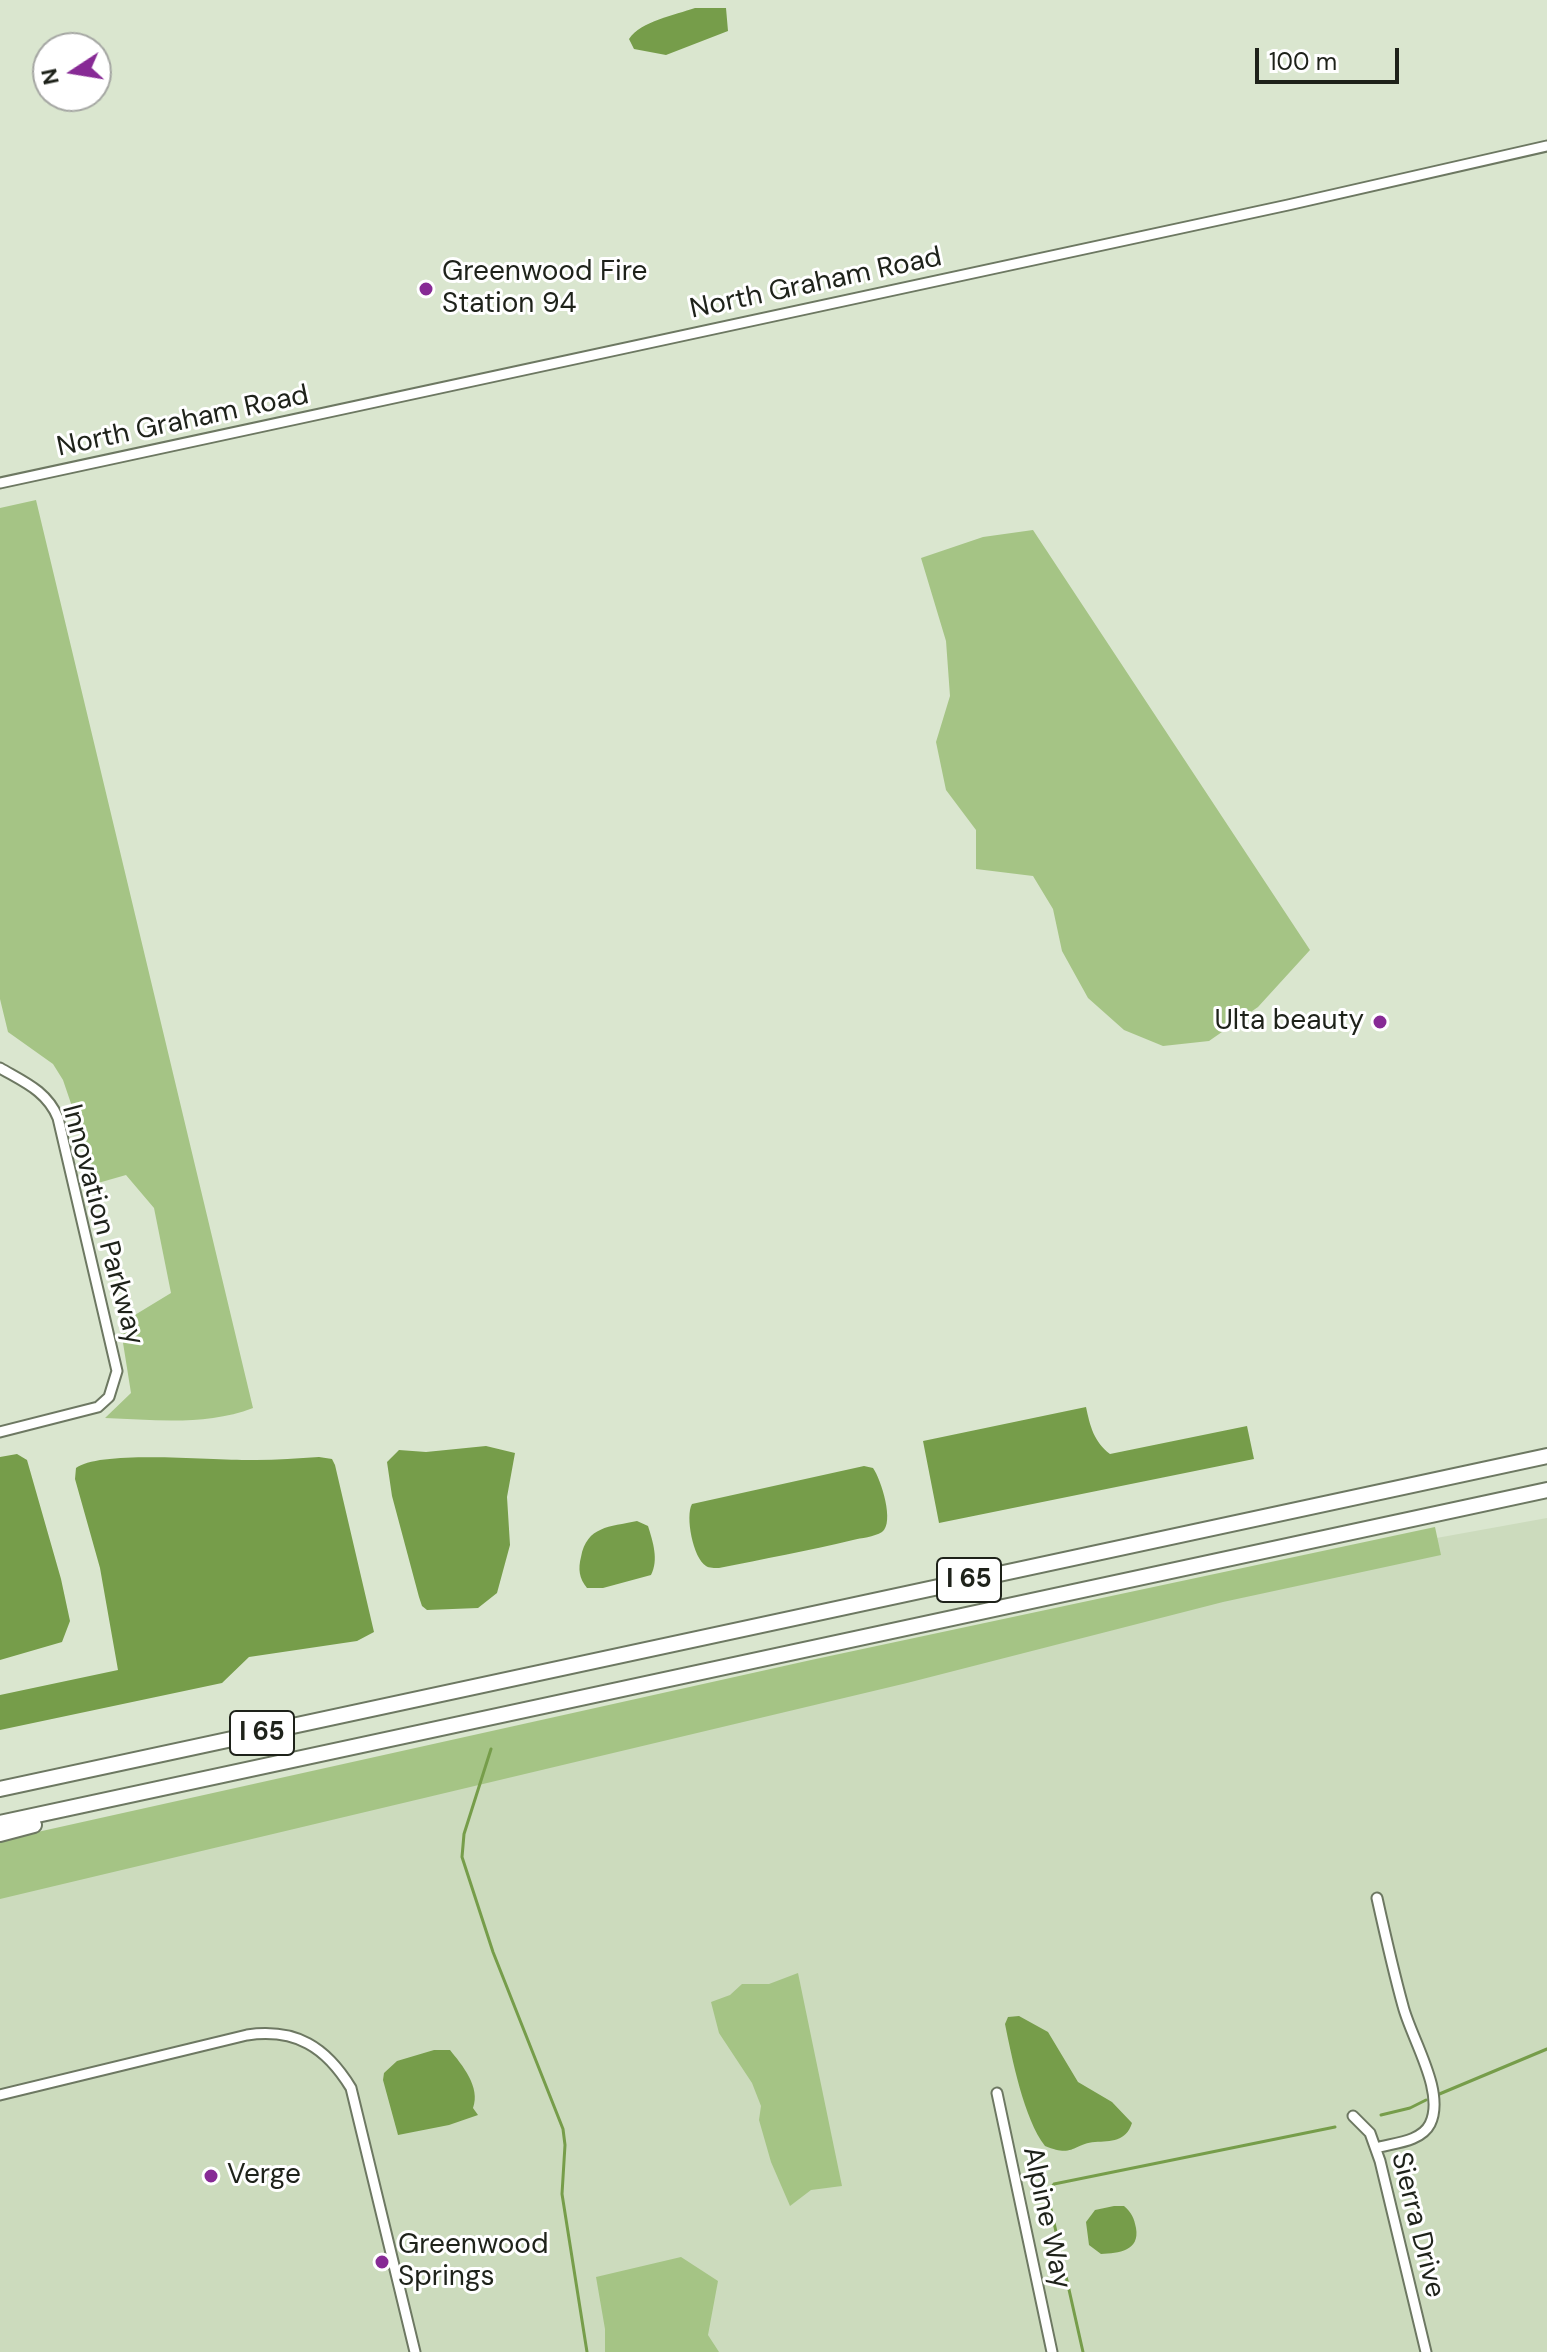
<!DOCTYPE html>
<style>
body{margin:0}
#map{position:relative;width:1547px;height:2352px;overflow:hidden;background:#dae6cf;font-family:"DM Sans",sans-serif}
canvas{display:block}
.north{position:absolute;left:32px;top:32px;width:80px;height:80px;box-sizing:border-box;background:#fff;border:2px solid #a5a7a3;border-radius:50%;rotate:258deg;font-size:22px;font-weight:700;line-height:32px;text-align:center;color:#1e221a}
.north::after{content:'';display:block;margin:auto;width:28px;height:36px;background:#872a95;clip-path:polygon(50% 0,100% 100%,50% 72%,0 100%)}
.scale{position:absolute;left:1255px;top:48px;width:144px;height:36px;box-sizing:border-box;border:4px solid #1e221a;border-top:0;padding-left:10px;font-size:24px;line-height:28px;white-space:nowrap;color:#1e221a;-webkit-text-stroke:6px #fff;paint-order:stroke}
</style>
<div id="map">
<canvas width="1547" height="2352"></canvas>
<div class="north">N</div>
<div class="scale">100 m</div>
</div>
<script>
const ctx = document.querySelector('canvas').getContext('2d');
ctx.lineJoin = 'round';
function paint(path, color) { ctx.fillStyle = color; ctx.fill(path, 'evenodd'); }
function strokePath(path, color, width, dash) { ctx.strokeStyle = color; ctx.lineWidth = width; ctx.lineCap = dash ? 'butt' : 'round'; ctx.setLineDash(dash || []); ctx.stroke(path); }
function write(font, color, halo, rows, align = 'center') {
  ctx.font = font + ' "DM Sans",sans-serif'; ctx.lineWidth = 6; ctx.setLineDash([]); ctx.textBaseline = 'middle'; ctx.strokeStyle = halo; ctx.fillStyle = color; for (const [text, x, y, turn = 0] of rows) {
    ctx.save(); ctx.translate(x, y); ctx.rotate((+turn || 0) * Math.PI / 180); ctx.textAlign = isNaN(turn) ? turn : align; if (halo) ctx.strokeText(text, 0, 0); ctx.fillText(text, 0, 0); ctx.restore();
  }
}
paint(new Path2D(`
 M 1547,1518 L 1547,2352 L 0,2352 L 0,1855 L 1337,1556 Z`), '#ccdbbd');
paint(new Path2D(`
 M 36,500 L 253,1408 C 206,1426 155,1420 105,1418 L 131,1393 L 120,1324 L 171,1293 L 154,1208 L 126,1175 L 98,1183 L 63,1080 L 53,1064 L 8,1032 L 0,999 L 0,508 Z
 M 1033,530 L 1310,950 L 1258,1007 L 1209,1041 L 1163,1046 L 1124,1030 L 1088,998 L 1062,951 L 1053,909 L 1033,876 L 976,869 L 976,830 L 946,790 L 936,742 L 950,696 L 946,641 L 921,558 L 983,537 Z
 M 1435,1527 L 1441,1555 L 1223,1602 L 907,1683 L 0,1899 L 0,1841 L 15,1837 L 811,1660 Z
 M 798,1973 L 842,2186 L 811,2190 L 790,2206 L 771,2162 L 759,2120 L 761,2106 L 752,2083 L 719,2033 L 711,2002 L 730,1995 L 742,1984 L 769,1984 Z
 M 681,2257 L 718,2281 L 708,2335 L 719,2352 L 605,2352 L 605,2329 L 596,2277 Z`), '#a5c485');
paint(new Path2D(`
 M 695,8 L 726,8 L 728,31 L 666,55 L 634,49 L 629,39 C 641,21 675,15 695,8 Z
 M 1086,1407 C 1090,1426 1094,1442 1110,1454 L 1247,1426 L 1254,1459 L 939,1523 L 923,1441 Z
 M 486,1446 L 515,1453 L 507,1497 L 510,1545 L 497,1593 L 478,1608 L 427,1610 L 422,1606 L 419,1597 L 392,1496 L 387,1462 L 399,1450 L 426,1452 Z
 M 17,1454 L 27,1460 L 61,1579 L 70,1621 L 62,1642 L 0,1660 L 0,1457 Z
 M 319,1457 L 332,1459 L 335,1465 L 374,1632 L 357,1641 L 249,1657 L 222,1683 L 0,1730 L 0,1695 L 118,1670 L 100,1568 L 75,1479 L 76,1468 C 100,1449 220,1461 256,1460 C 277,1460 298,1458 319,1457 Z
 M 864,1466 L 873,1468 C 881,1479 895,1523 882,1532 C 874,1537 861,1538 853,1540 C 808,1551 763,1559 719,1568 C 715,1568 709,1568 706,1566 C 693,1558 685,1516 692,1504 Z
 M 637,1521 L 648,1526 C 653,1542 659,1560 651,1575 L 603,1588 L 587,1588 C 579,1578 578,1569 581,1557 C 587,1526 609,1527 637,1521 Z
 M 1019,2016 L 1048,2032 L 1078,2082 L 1112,2102 L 1132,2123 C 1126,2142 1111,2141 1095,2142 C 1072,2144 1074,2158 1045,2146 C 1024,2119 1012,2058 1005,2024 L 1008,2017 Z
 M 434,2050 L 450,2050 C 462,2065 481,2087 473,2108 L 478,2115 L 449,2125 L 398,2135 L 383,2080 L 384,2073 L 397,2061 Z
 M 1114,2206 L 1124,2206 C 1132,2213 1134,2218 1136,2228 C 1140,2251 1119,2253 1101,2254 L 1089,2245 L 1086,2222 L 1095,2210 Z`), '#769d4a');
strokePath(new Path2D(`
 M 491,1749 L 464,1834 L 462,1857 L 493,1952 L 563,2129 L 565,2145 L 562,2194 L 587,2352
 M 1437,2095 L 1547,2049
 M 1381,2115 L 1410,2108 L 1426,2100
 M 1083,2352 L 1050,2205 L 1049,2191 L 1054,2184 L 1335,2127`), '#769d4a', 3);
const minor = new Path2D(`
 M 0,483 L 1288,205 L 1547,146
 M 0,1068 C 24,1082 47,1091 58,1118 L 117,1371 L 109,1397 L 98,1407 L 0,1432
 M 997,2093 L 1052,2352
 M 0,2095 L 247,2035 C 296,2028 326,2047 351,2088 L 415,2352
 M 1353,2116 L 1370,2133 L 1380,2161 L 1426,2352
 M 1376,2148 C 1393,2143 1421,2142 1430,2124 C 1446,2092 1411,2038 1403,2006 C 1393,1970 1385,1934 1377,1898`);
const highway = new Path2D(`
 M 0,1789 L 1547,1456
 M 0,1823 L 1547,1490
 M 0,1834 L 34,1825`);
strokePath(minor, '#6d7862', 13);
strokePath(highway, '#6d7862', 18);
strokePath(minor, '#fff', 9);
strokePath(highway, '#fff', 14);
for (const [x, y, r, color] of [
 [426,289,8,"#872a95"],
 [1380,1022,8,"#872a95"],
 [211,2176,8,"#872a95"],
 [382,2262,8,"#872a95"]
]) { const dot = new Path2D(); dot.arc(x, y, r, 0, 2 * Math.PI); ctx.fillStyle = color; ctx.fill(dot); strokePath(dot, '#fff', 3); }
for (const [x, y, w] of [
 [969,1580,64],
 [262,1733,64]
]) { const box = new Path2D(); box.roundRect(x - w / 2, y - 22, w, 44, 6); ctx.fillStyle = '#fff'; ctx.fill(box); strokePath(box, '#1e221a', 2); }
write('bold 26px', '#1e221a', null, [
 ["I 65",969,1580],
 ["I 65",262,1733]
]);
write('28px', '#1e221a', '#fff', [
 ["Greenwood Fire",442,273],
 ["Station 94",442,305],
 ["Ulta beauty",1364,1022,"right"],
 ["Verge",227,2176],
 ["Greenwood",398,2246],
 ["Springs",398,2278]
], 'left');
write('28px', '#1e221a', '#fff', [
 ["North Graham Road",816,284,-12],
 ["North Graham Road",183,422,-12],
 ["Innovation Parkway",102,1225,75],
 ["Alpine Way",1046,2218,78],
 ["Sierra Drive",1417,2225,76]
]);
</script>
